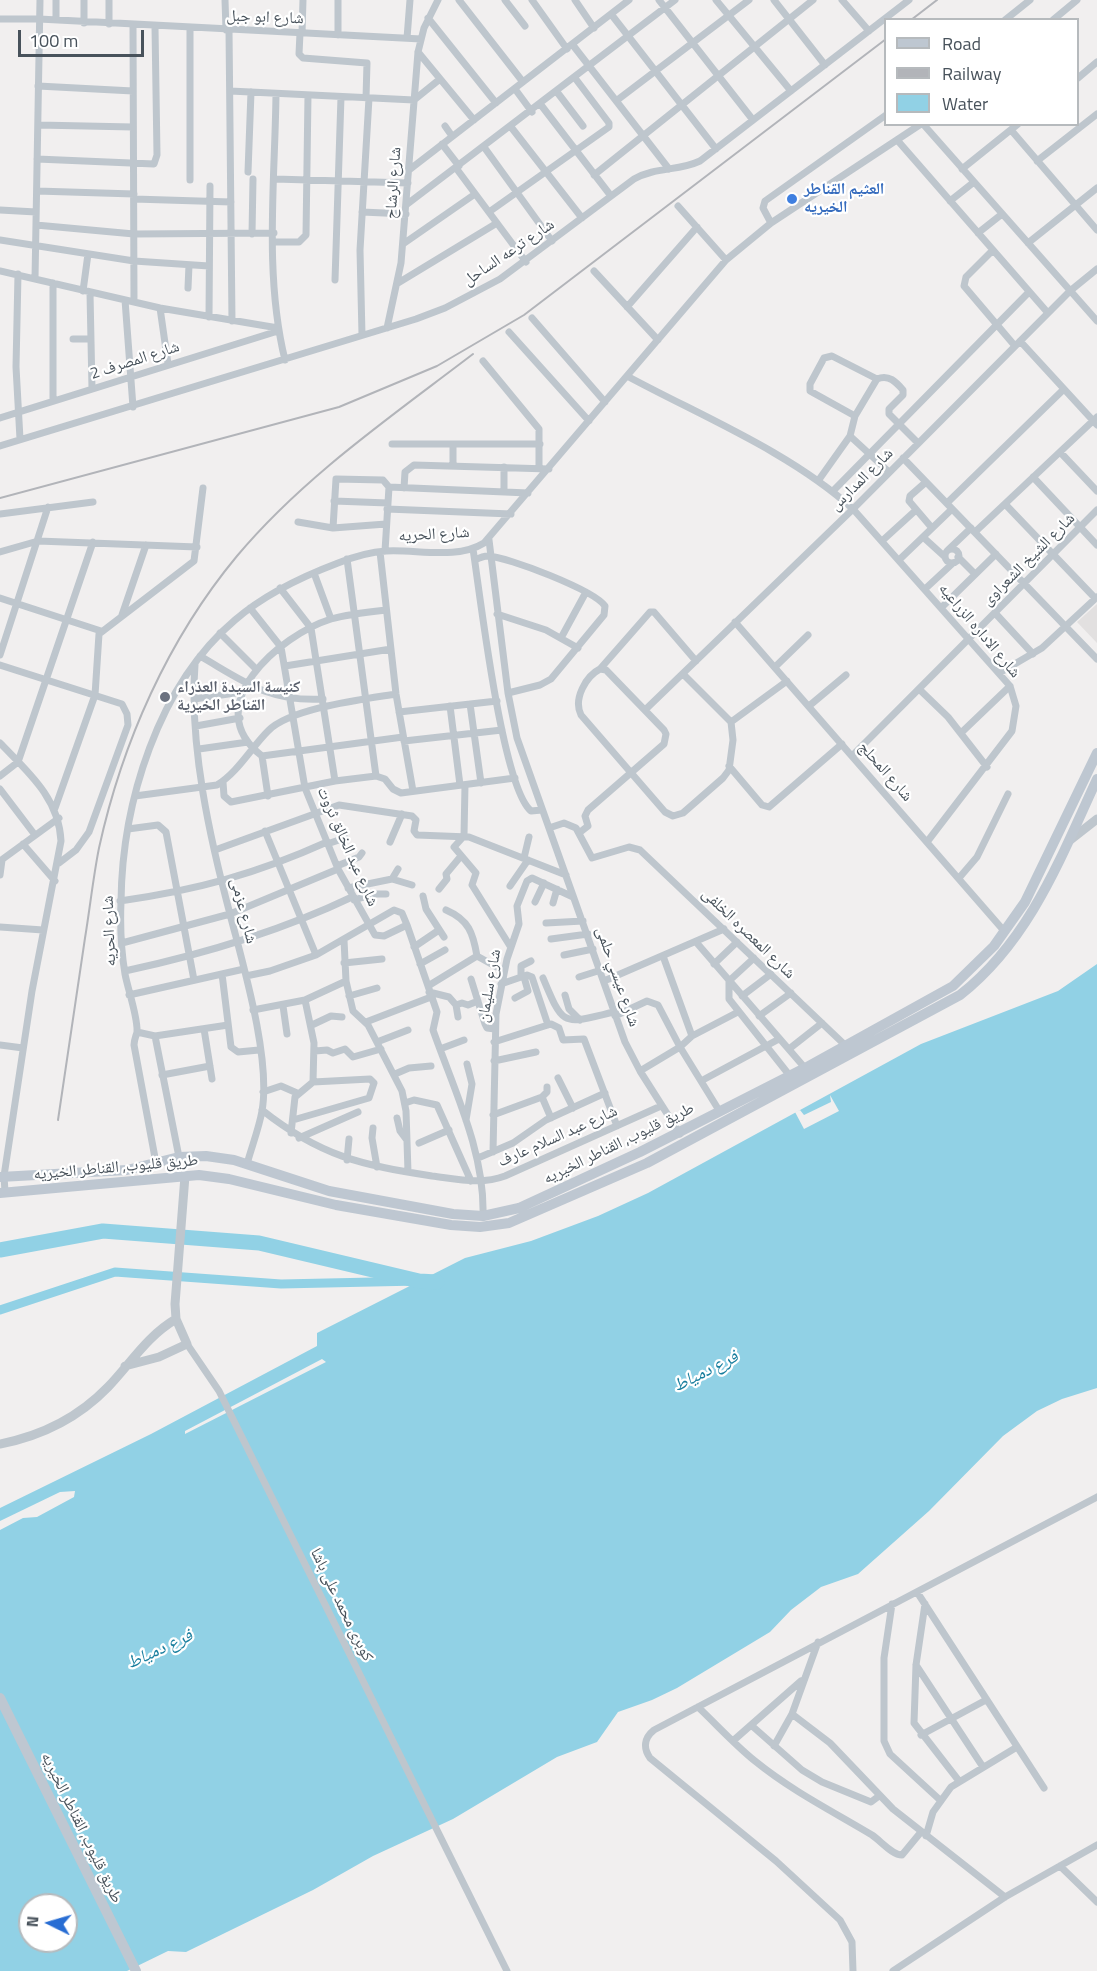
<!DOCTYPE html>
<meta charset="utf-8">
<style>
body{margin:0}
#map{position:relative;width:1097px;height:1971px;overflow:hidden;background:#f1efef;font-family:"Titillium Web",sans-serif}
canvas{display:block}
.legend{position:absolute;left:884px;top:18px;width:195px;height:108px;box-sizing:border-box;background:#fff;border:2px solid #b6babd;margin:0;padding:8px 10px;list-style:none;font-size:18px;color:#48525b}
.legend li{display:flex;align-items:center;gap:12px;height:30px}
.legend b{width:30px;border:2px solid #b6babd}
.north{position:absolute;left:18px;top:1893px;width:60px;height:60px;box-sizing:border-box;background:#fff;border:2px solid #b6babd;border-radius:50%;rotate:275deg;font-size:16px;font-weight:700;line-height:24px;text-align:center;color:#48525b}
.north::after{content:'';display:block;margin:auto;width:21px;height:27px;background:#286dd3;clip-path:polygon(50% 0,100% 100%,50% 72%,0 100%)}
.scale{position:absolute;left:18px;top:30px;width:126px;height:27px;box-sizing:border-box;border:3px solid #48525b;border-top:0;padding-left:8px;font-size:18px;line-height:21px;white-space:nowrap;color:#48525b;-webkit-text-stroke:4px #fff;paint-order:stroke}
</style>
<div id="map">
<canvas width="1097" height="1971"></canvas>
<ul class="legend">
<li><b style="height:8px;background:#bec7d1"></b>Road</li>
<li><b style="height:8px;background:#b2b4b9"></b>Railway</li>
<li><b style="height:16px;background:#91d1e5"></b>Water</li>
</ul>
<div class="north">N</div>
<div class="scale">100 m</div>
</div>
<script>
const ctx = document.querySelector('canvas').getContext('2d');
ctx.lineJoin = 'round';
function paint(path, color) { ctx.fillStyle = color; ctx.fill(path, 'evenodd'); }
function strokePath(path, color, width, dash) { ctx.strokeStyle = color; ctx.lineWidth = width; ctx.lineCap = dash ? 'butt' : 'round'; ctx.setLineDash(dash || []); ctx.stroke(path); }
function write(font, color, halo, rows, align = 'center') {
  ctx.font = font + ' "Titillium Web","Noto Naskh Arabic",sans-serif'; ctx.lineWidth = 4.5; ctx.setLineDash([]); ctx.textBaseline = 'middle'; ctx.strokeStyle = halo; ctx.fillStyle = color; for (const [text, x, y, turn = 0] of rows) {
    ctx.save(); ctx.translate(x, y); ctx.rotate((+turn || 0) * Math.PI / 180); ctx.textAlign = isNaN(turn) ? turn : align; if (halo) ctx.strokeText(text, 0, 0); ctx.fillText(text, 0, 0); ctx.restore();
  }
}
paint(new Path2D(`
 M 1097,604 L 1097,643 L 1077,622 Z`), '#e2e0e0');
paint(new Path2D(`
 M 1097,964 L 1097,1388 L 1062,1399 L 1037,1411 L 1003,1436 L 929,1511 L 858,1574 L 821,1587 L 791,1610 L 770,1632 L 677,1688 L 652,1700 L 618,1712 L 597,1742 L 557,1757 L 453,1819 L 373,1856 L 313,1890 L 186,1952 L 168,1951 L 127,1971 L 0,1971 L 0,1530 L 23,1518 L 37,1517 L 74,1497 L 75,1491 L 60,1492 L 0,1521 L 0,1508 L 151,1434 L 317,1346 L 317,1333 L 465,1258 L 531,1241 L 598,1216 L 648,1193 L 921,1044 L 1058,991 ZM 322,1359 L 326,1362 L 185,1434 L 185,1431 ZM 30,1905 L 66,1905 L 66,1941 L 30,1941 Z`), '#91d1e5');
paint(new Path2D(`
 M 830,1095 L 839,1111 L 804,1129 L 795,1112 L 800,1110 L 804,1115 L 831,1102 Z`), '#f1efef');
strokePath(new Path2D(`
 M 0,1310 L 115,1272 L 281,1284 L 419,1281`), '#91d1e5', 9);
strokePath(new Path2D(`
 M 0,1250 L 103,1231 L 259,1243 L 419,1281 L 437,1282`), '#91d1e5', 15);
strokePath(new Path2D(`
 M 84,0 L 84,23
 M 109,0 L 109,24
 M 225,0 L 226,30
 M 459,0 L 523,82
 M 505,0 L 525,26
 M 532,0 L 567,49
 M 575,0 L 594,28
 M 659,0 L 753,120
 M 716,0 L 791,91
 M 774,0 L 825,65
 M 842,0 L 869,31
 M 611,14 L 716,149
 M 428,18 L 496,103
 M 0,19 L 39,19 L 421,39
 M 56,20 L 56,0
 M 1005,20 L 1030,0
 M 1053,20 L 1077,0
 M 133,25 L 134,302
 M 190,29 L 190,180
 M 229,30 L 232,321
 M 300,33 L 299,54 L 303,58 L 367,63 L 366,98
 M 302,33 L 303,0
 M 338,35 L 338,0
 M 407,38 L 410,0
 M 572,44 L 669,169
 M 418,52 L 474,120
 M 1078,78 L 1097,62
 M 38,86 L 133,91
 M 515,89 L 532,112
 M 230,91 L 414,100 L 440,79
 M 557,92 L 583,126
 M 276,94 C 275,181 264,274 285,360
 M 616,101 L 749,0
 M 541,105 L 611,196
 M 923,124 L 1097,321
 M 38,125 L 133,127
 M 445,126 L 452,136
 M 511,127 L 582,218
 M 1011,130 L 1097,230
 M 898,141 L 1048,313
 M 442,144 L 459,166
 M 484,147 L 552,241
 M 37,159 L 154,164 L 157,155 L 155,27
 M 1037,161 L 1097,114
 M 456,168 L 526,262
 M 962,169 L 1018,124
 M 409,170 L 629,0
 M 248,172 L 251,92
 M 594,175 L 813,0
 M 275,179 L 408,183
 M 37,191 L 134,194
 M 134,199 L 231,202
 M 950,201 L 974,182
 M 406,205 L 675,0
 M 678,206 L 726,260
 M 0,210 L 36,212
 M 362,212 L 406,214
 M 489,212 L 609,127 L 609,123 L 575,78
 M 771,223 L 763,208 L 765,201 L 886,115
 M 36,225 L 134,234 L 274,233
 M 978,233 L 1002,214
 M 252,234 L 253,179
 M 0,240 L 134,261 L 209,266
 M 274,242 L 299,242 L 306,235 L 308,95
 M 1028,243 L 1097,188
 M 403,244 L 475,194
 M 993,250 L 966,277 L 964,286 L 1015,346
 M 0,271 L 160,308 L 278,328
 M 594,271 L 658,340
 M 18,274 L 16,367 L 20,439
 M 35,279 L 40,0
 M 335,280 L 341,97
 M 53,283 L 53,401
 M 398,283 L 497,223
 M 188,288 L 189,265
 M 83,291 L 88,254
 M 90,293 L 92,389
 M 125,300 L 133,407
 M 627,307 L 697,227
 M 160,308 L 168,364
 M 209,317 L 210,186
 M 532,318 L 605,402
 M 387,328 L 401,263 L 418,52 L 424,28 L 438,0
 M 509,332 L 589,421
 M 362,335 L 360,250 L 369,98
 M 73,339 L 91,339
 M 1020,341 L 1097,425
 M 483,361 L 539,429 L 539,468
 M 627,376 C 701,416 790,452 853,509 L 1010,686 L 1016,706 L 1012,731 L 927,842
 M 855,416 L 810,391 L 810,384 L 824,358 L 832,356 L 877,379
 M 0,418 L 278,331
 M 850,436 L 889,472
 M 392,444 L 540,444
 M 453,444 L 453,466
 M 0,446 L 416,319 L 445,308 L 500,279 L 634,179 C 655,167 679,171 700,161 L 909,0
 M 1060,452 L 1097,491
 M 903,458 L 1097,659
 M 504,467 L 504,492
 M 1033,477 L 1097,545
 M 818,481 L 850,436 L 855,416 L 877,379 C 889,374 896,382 903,390 L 903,395 L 889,409 L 889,414 L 918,443
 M 926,482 L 910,496 L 909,501 L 932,528
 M 389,487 L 528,493
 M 404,488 L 405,472 L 414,465 L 549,469
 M 833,491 L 1029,292
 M 334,501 L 388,503
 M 947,503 L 1064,389
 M 1005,504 L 1095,598
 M 387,509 L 511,514
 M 0,514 L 93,502
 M 298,522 L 333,528 L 386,524
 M 333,528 L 336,479 L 383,480 L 389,487
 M 975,532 L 1097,417
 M 923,537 L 945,557
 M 489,540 L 508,693 L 517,738 L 625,1042 L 640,1071 L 680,1134
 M 882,541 L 916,510
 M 473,549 C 480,594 502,787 531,811 L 542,810
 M945 556a7 7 0 1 1 14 0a7 7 0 1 1-14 0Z
 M 948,550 L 971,528
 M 385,551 L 389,487
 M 0,552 L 38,541 L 197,547
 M 380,552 L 396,694 L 413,791
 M 958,557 L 975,574
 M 347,559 L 376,776
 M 475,560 C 479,558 483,556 488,556 C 508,557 594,590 605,606 L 604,615 L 551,679 L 540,685 L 508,693
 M 899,560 L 952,509
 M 314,573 L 331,619
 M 280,588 L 311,628 L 335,781
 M 925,589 L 953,563
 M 0,598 L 101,631
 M 942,607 L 996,554
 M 250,608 L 281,647 L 305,788 L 338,869 L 375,935 L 384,936 L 407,925 L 437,1012 L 433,1030 C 454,1090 485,1152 483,1216
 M 995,613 L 1033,654
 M 497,614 L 546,630 L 578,648
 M 122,615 L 146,545
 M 735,622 L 1005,932
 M 220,633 L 256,669
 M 561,638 L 586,592
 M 0,655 L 48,507
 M 200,656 C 245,682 269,702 323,699
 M 0,665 L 122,704 L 127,714 L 128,725 L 89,832 L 76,850 L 59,863
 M 195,665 C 189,746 210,839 231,918 C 244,968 271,1060 262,1111 C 259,1128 252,1146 247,1164
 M 285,666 L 391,649
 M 775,667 L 808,635
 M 600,669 L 650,612 L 654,612 L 696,661
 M 1001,672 L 1042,648 L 1097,597
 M 919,689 L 948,717 L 987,767
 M 194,699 L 242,692
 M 470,704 L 481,783
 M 450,706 L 460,785
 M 809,706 L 846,675
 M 645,710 L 853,509 L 1070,291 L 1097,269
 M 399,712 L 497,701
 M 731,722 L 787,681
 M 196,726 L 240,718
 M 962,732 L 1010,686
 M 404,741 L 502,730
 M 0,743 C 28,772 59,798 61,841 L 32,991 L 4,1176 L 5,1192
 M 199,749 L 248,742
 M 262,756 C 197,706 280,635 331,619 C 349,614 368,612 386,610
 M 262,756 L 403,737
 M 262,756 L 268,796
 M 852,756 L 1097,510
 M 729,766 L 762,805 L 769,807 L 842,744
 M 0,776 L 18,762 L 93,542
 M 223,782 L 224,796 L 231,802 L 335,781 L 376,776 L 385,779 L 393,789 L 401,793 L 515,778
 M 465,785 L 464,836 L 454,847 L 476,873 L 472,885 L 510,946
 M 0,789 L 35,835
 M 135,796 L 217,785 C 238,772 251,748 268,731 C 290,708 365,699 396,694
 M 55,808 L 95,695 L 99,634 L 194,561 L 203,488
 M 549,828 L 564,823 L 576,828 L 592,858 L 629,847 L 640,850 L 846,1046
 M 128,829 L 158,825 L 166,832 L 194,980
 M 265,831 L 316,955
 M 579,833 L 588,826 L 585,816 L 588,810 L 664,744 L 666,734 L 664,730 L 606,670 L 600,669 C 586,676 573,699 581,715 L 665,812 L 673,816 L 683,813 L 723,778 L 729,770 L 733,740 L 731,722 L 683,674
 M 390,842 L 402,814
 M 23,844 L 55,881
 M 327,844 L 345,838
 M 215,850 L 339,805 L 412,816 L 416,820 L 414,831 L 417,835 L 469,837 L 566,875
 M 524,858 L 529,837
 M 0,861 L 59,818
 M 337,866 L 359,857 L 362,853
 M 0,875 L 2,860
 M 959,878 L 977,857 L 1008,794
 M 392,879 L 398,869
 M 510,886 L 528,860
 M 348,888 L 392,879 L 412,885
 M 439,889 L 447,879 L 446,874 L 461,856
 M 423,896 L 426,909 L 444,937
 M 354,900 L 374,894 L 386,894
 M 120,901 C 197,890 256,874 327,842
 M 535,902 L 544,883
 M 553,903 L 557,889
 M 446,910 C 469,920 473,933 477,956
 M 546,923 L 583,921
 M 0,927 L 43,930
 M 551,939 L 588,934
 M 344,940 L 346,981 L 353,1011 L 368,1025 L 402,1091 L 406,1111 L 408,1172
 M 696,942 L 805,1068
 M 122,943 L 230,914 L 338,869
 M 414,947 L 439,930
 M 564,955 L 593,949
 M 663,956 L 692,1036
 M 754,958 L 729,981 L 729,999 L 790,1076
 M 344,963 L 382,959
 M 420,964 L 445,950
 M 714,964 L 737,942
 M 125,971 C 204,954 279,932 352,897
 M 222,974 L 231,1047 L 238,1052 L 259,1050
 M 246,976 L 270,971 L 316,955 L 394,910 L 402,913 L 407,925
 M 521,977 L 521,966 L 531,961
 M 579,977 L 601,970
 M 543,978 C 564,1028 562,1024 614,1012
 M 471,979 L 485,1024 L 487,1028 L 495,1029
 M 604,981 L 724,929
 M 501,984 L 527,975 L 532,977 L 548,1025
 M 428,986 L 477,956 L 504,971
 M 429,992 L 449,997 L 456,1005 L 462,1003 L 468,1005 L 478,1001
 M 129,995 L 244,969
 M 565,995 L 569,1009 L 580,1020
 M 349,996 L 377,988
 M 742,996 L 771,974
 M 515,998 L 528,991 L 524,977
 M 456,1005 L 458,1017
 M 283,1006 L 287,1034
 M 253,1010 L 305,1000 L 346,981
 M 615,1016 L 647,1001 L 658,1005 L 680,1047 L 720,1112
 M 759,1016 L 791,993
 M 366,1022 L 431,997
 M 312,1025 L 331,1016 L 342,1017
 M 204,1029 L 212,1079
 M 137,1032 L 155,1036 L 228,1025
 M 155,1036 L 179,1157
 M 377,1042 L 408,1030
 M 494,1042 L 551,1024 L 559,1028 L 563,1040 L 584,1039 L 617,1126
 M 0,1045 L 23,1048
 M 440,1049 L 464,1040
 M 789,1049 L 822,1023
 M 315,1051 L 327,1050 L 333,1053 L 345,1049 L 353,1057 L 381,1049
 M 494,1061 L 536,1052
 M 640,1071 L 680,1047 L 692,1036 L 738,1012
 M 395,1074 L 409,1068 L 431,1066
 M 162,1075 L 210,1066
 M 558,1078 L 573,1108
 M 701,1081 L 779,1039
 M 263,1092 L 281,1086 L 297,1093
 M 542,1097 L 551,1118
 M 405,1103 L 414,1100 L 437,1105 L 471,1181
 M 262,1110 C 320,1156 361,1165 432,1176 C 457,1179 481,1185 505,1176 L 661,1106
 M 493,1115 L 542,1097 L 547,1092 L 547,1087
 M 397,1118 L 400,1131 L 406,1139
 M 293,1120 L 369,1098 L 374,1083 L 370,1079 L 313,1082
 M 466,1120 L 472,1084 L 467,1064
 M 373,1128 L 372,1138 L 377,1167
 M 291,1133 L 295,1097 L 313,1082 L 314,1043 L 305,1000
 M 299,1138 L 358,1112
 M 419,1143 L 449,1130
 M 493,1152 L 496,1014 L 507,959 L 519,924 L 517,906 L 527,881 L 532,878 L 573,897
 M 478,1158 L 513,1143 L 546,1120 L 605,1093
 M 347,1160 L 349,1139
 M 156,1163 L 134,1045 C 134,1040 136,1036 137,1032 C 138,1017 128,990 125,974 C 121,950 120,926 121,902 C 122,803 158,685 235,620 C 265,594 301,577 338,563 C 353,557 370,552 386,551 C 416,549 457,560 484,543 L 726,260 L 771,223 L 921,124
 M 187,1344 L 219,1391 L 507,1971
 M 917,1592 L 1044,1788
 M 892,1604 L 884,1658 L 884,1741 L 890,1754 L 940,1800
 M 925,1604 L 916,1665 L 914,1723 L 959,1781
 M 916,1665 L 983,1767
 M 698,1707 C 717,1725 735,1745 755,1761 C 792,1791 832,1811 872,1835 C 881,1841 892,1855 902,1855 L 921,1832
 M 792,1714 L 830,1743 L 893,1809 L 1005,1897
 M 751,1725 L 802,1770 L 822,1782 L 871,1802 L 879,1796
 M 921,1735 L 986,1700
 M 734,1740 L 801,1681
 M 774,1746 L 792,1714 L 818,1642
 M 926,1836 L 933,1812 L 951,1787 L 1017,1747
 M 1060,1866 L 1097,1902
 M 853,1971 L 852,1942 L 840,1920 L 776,1861 L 650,1758 C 643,1748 644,1738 654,1730 L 1097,1497
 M 893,1971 L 1005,1897 L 1097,1845`), '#bec6cd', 7);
strokePath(new Path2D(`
 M 1069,841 L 1097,819
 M 125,1366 L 159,1357 L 187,1344 L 176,1319 L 175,1304 L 185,1176
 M 0,1444 C 41,1436 79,1417 108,1387 C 131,1363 147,1336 176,1319`), '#bec6cd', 9);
strokePath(new Path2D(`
 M 0,1177 L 127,1170 L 179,1157 L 206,1156 L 234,1160 L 329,1191 L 453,1214 L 483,1216 L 519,1208 L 640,1152 L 805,1068 L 953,986 L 994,946 L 1025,902 L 1097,753
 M 0,1193 L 199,1175 L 229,1179 L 336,1205 L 451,1225 L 480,1227 L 509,1223 L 647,1163 L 960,995 C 1030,940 1061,857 1097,779
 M 0,1698 L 136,1971`), '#bec7d1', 10);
strokePath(new Path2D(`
 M 911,20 L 937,0
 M 0,498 L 339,407 L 437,366 L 524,315 L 886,39
 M 58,1120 C 67,1059 76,999 85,938 C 90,908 93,878 99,848 C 122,743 168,639 237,556 C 303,477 392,416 473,354`), '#b2b4b9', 2);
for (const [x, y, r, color] of [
 [792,199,6,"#3f7fe0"],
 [165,697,6,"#6b7280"]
]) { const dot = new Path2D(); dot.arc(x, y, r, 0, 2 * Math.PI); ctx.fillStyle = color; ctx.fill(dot); strokePath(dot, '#fff', 2); }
write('16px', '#48525b', '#fff', [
 ["شارع ابو جبل",265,18,2],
 ["شارع الرشاح",394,183,-86],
 ["شارع ترعه الساحل",509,253,-34],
 ["شارع المصرف 2",135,361,-18],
 ["شارع المدارس",862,480,-45],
 ["شارع الحريه",434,535,-3],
 ["شارع الشيخ الشعراوى",1029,560,-45],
 ["شارع الاداره الزراعيه",979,631,50],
 ["شارع المحلج",885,772,49],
 ["شارع عبد الخالق ثروت",347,847,66],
 ["شارع عزمى",243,911,76],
 ["شارع الحريه",110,931,-92],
 ["شارع المعصره الخلفى",748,934,44],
 ["شارع عيسي حلمى",617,977,71],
 ["شارع سليمان",490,986,-80],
 ["شارع عبد السلام عارف",558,1137,-24],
 ["طريق قليوب, القناطر الخيريه",619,1144,-26],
 ["طريق قليوب, القناطر الخيريه",116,1168,-5],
 ["كوبرى محمد على باشا",341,1605,64],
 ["طريق قليوب, القناطر الخيريه",81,1828,64]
]);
write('bold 16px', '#366cbe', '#fff', [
 ["العثيم القناطر",804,190],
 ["الخيريه",804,208]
], 'left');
write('bold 16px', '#5b616d', '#fff', [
 ["كنيسة السيدة العذراء",177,688],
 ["القناطر الخيرية",177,706]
], 'left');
write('italic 18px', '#187e9e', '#fff', [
 ["فرع دمياط",706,1372,-27],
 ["فرع دمياط",160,1650,-25]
]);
</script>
